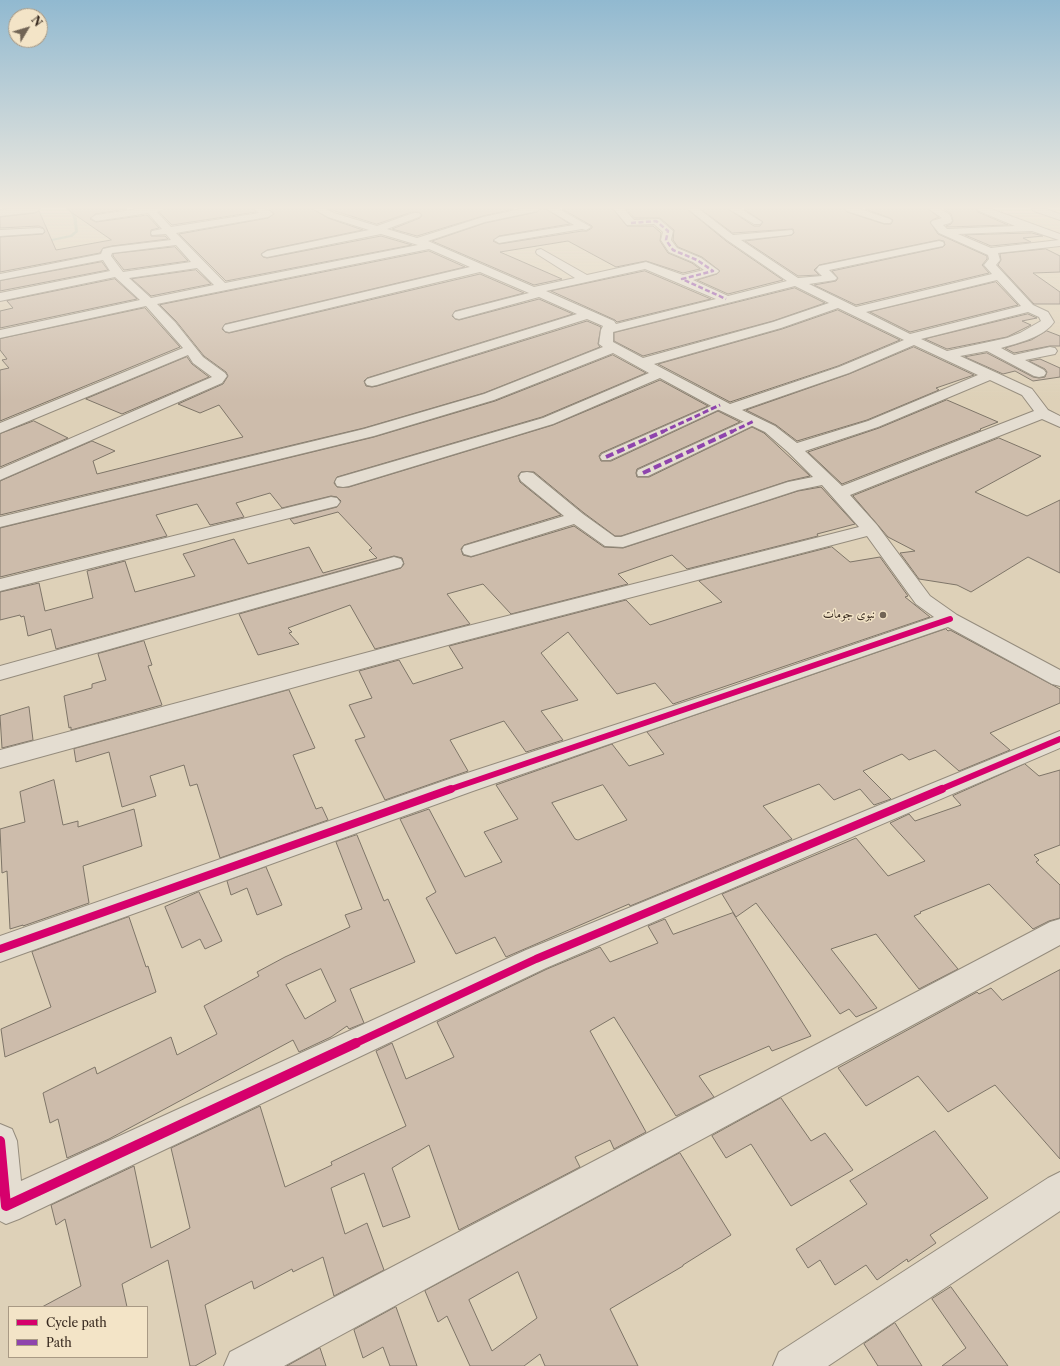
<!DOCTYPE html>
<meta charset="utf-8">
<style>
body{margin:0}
#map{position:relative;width:1060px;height:1366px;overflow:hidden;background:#ded1b8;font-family:"Libre Caslon Text",serif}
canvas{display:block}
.legend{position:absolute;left:8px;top:1306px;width:140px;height:52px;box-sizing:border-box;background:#f3e4c7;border:1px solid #a89984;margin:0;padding:5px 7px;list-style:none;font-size:12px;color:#37291f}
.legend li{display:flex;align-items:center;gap:8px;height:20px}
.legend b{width:20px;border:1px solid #a89984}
.north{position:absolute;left:8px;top:8px;width:40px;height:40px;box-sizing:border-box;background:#f3e4c7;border:1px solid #a89984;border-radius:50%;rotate:52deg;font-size:11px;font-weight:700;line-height:16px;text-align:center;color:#37291f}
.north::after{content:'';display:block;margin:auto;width:14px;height:18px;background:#716455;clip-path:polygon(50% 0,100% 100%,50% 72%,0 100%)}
</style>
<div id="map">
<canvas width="1060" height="1366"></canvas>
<ul class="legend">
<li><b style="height:5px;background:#d6006c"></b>Cycle path</li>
<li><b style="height:5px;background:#8e44ad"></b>Path</li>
</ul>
<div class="north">N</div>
</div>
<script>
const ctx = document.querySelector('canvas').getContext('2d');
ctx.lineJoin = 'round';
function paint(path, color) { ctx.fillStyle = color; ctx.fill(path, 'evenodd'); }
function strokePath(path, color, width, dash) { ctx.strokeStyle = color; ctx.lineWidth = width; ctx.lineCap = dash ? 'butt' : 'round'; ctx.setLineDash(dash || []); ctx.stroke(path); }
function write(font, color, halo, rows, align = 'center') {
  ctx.font = font + ' "Libre Caslon Text",Amiri,serif'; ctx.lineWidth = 3; ctx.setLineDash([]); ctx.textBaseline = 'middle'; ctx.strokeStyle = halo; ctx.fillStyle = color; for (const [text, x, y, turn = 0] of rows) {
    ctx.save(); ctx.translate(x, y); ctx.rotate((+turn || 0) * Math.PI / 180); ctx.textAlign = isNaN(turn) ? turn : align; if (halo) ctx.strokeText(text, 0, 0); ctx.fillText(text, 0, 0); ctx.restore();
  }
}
paint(new Path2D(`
 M 69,209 L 73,209 L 77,218 L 78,232 L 72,237 L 42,243 L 42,241 L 70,235 L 75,231 L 73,218 Z`), '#aec0ab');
const building = new Path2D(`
 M 67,209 L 127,209 L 95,214 L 90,219 L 96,222 L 147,215 L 159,228 L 151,230 L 151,236 L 165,236 L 168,239 L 112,246 L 103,248 L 100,253 L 0,272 L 0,237 L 43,234 L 45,232 L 43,228 L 39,226 L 0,228 L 0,217 L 35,213 L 39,211 L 56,250 L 111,240 Z
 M 164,209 L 254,209 L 256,212 L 172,225 L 159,212 Z
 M 269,209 L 313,209 L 328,218 L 363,230 L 267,250 L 261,254 L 263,257 L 267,258 L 381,236 L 412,245 L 226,281 L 179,234 L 268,218 L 274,214 Z
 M 329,209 L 514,209 L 483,216 L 417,236 L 392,229 L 420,218 L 422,215 L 419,212 L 412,212 L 377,224 Z
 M 540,209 L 546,209 L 570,224 L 499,236 L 493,241 L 499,244 L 582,231 L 587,231 L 592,228 L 592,226 L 562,209 L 613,209 L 627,226 L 653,226 L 661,233 L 660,241 L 668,253 L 692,263 L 700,269 L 683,273 L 646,261 L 616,267 L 568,241 L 500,252 L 562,279 L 534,285 L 432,241 L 485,223 L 537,212 Z
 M 626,209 L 687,209 L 726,241 L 783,280 L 728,294 L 697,280 L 717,274 L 720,271 L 702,257 L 678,247 L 673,240 L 674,230 L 660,218 L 635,218 Z
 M 701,209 L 728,209 L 754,226 L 760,226 L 763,222 L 744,209 L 844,209 L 847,212 L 884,224 L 891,224 L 893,220 L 890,218 L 865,209 L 928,209 L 939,217 L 932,220 L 930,222 L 938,234 L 987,256 L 987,259 L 982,265 L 989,273 L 856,305 L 814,285 L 836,281 L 838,278 L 832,271 L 943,247 L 945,245 L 944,241 L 939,240 L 819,265 L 814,270 L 819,275 L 798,276 L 745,241 L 792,235 L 794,233 L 793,229 L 733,233 Z
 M 944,209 L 976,209 L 978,212 L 1008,225 L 948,227 L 946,226 L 951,224 L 953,221 L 951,214 Z
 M 1032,233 L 1043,236 L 1023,238 L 1031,242 L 991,246 L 965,235 Z
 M 175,247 L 188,261 L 124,270 L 113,256 L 113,254 Z
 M 1046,249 L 1060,256 L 1060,272 L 1033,273 L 1060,292 L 1060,304 L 1034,304 L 998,265 L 1001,260 L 1000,254 Z
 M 429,251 L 465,267 L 225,324 L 222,329 L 225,332 L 229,333 L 480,274 L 524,293 L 455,311 L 452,316 L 455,319 L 459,320 L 539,299 L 573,314 L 367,378 L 364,381 L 366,386 L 372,387 L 377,386 L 587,321 L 601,327 L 598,344 L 600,347 L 484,393 L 364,428 L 0,515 L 0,481 L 92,441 L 115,451 L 93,461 L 97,474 L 243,437 L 219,405 L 200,413 L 178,404 L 223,384 L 228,376 L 226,372 L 204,356 L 176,321 L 160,305 Z
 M 102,262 L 108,270 L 0,291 L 0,281 Z
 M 196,270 L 211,284 L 151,296 L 132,279 Z
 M 645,271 L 711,299 L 617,322 L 615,320 L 551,291 Z
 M 115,279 L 137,299 L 0,328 L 0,311 L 13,308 L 7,301 Z
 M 996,282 L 1018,305 L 910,332 L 870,312 Z
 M 795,288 L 825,303 L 773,321 L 643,356 L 614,341 L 614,333 Z
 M 145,308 L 180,347 L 0,421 L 0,370 L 9,368 L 2,360 L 7,359 L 0,350 L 0,339 Z
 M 838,310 L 900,340 L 838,366 L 730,402 L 658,364 L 782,329 Z
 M 1028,314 L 1037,318 L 1022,321 L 1031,325 L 1007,337 L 947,349 L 925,339 Z
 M 1047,331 L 1060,336 L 1060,346 L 1050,346 L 1014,353 L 1005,348 L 1031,340 Z
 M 914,347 L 974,375 L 936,388 L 939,390 L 867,420 L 797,441 L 776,425 L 746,410 L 849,374 Z
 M 987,353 L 1033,377 L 1039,378 L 1045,377 L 1047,372 L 1045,369 L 1029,361 L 1040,359 L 1060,368 L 1060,377 L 1033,381 L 1015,371 L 1003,374 L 965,357 Z
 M 613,355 L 646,373 L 542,417 L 337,477 L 334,483 L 337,487 L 349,487 L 553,425 L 660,380 L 708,406 L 601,453 L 599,456 L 601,461 L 611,461 L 718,411 L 740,422 L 637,469 L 636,473 L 637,477 L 649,477 L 752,427 L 764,433 L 810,476 L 788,481 L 621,536 L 615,536 L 584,513 L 534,472 L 521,472 L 518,476 L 520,482 L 561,515 L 464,545 L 461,549 L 463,555 L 471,557 L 574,526 L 604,547 L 623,548 L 798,491 L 821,487 L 855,524 L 817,534 L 818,536 L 687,569 L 672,555 L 618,574 L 628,584 L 511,614 L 483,584 L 447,594 L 470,624 L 375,649 L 350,605 L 288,628 L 292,632 L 289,633 L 299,644 L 258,655 L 239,614 L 401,568 L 404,564 L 402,558 L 394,556 L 56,649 L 51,629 L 28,636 L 24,616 L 21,617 L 20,615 L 0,620 L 0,592 L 39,583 L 45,611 L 93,598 L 87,571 L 125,561 L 135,592 L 195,576 L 183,554 L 234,539 L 248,564 L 309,547 L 323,573 L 377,558 L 369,550 L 372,548 L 338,512 L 294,524 L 290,519 L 337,507 L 341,501 L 337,497 L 331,496 L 282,508 L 270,493 L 236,503 L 244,517 L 210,525 L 197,504 L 156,515 L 167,536 L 0,577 L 0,528 L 374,437 L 495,401 Z
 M 187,357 L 192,364 L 209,377 L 122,414 L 86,399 Z
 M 947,400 L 998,422 L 980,429 L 981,430 L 842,484 L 808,452 L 879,428 Z
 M 34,421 L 68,438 L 0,467 L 0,434 Z
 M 999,438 L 1041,456 L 975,492 L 1027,516 L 1060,500 L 1060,573 L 1028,557 L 971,592 L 957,585 L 919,579 L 900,553 L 915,551 L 888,537 L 853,496 Z
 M 832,547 L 850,562 L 880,557 L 908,596 L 905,597 L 930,617 L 673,704 L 655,683 L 617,694 L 568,632 L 541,653 L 578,700 L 541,711 L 563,740 L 526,752 L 504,721 L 450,740 L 468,771 L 385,800 L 355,740 L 365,737 L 349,705 L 372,698 L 359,671 L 399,660 L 413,684 L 463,668 L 449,646 L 626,600 L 650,625 L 722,602 L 699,581 Z
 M 946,629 L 948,631 L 950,630 L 1060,689 L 1060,703 L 990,733 L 1010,750 L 959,771 L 935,750 L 909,760 L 902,754 L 863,771 L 891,799 L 874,805 L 860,789 L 834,800 L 819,784 L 763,806 L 792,839 L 630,906 L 629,904 L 506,957 L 495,937 L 456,954 L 426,898 L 436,892 L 400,819 L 429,809 L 465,877 L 502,862 L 484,832 L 518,819 L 496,785 L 612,744 L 629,766 L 664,754 L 647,732 ZM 603,785 L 627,820 L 578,840 L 575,839 L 552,803 Z
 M 144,641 L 152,665 L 148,666 L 162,705 L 71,730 L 71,727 L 69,728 L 64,696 L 92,688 L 92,684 L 106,680 L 98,654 Z
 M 289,690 L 315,748 L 293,755 L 316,809 L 322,807 L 328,820 L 220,858 L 197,784 L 190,786 L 184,765 L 150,776 L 156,796 L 122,807 L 109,752 L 76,762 L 74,749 Z
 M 29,707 L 33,740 L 2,748 L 0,716 Z
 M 1025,764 L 1039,776 L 1060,770 L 1060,845 L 1034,855 L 1039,860 L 1036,862 L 1060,885 L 1060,918 L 1049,921 L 1033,929 L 989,884 L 920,912 L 921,913 L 914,916 L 958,969 L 919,989 L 876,934 L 831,949 L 877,1008 L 856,1017 L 849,1009 L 840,1014 L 756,903 L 736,917 L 722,894 L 856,838 L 888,876 L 925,861 L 890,823 L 909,814 L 915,821 L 961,805 L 953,796 Z
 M 54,780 L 63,825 L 78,821 L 78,827 L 134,809 L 142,846 L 83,866 L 89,903 L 23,926 L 23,925 L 10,929 L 7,871 L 2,873 L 0,829 L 25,822 L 20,792 Z
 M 357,835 L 384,901 L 388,899 L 415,962 L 350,989 L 364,1023 L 349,1029 L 347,1026 L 331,1037 L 299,1052 L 293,1040 L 109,1139 L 67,1158 L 58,1119 L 50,1123 L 43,1093 L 95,1067 L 97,1074 L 171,1037 L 177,1055 L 217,1034 L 204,1006 L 259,976 L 257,972 L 285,957 L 350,927 L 345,915 L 362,909 L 336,842 ZM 321,969 L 336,1001 L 305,1019 L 286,985 Z
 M 266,867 L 282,905 L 257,915 L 247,888 L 231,895 L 227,881 Z
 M 199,892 L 222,941 L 205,949 L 200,939 L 182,948 L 165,907 Z
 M 733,913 L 811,1036 L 772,1051 L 769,1046 L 699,1076 L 714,1097 L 676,1116 L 614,1017 L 590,1031 L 646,1132 L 614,1149 L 610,1140 L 575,1157 L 580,1167 L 459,1230 L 429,1145 L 392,1168 L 410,1217 L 383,1227 L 364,1173 L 331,1188 L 345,1234 L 367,1223 L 384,1270 L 334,1296 L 323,1257 L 293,1272 L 292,1269 L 254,1289 L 252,1281 L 205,1305 L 216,1354 L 195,1366 L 190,1366 L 168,1260 L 122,1284 L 127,1307 L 42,1307 L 81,1286 L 65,1219 L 56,1225 L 51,1205 L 134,1166 L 151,1248 L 190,1228 L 171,1148 L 260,1106 L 285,1187 L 332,1165 L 331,1162 L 406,1126 L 376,1051 L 392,1043 L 406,1079 L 454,1057 L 437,1022 L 547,969 L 600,947 L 610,962 L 658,943 L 648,926 L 665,919 L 673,934 Z
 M 129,917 L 146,967 L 148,966 L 156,992 L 5,1057 L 1,1029 L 51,1007 L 32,952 Z
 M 1060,970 L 1060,1159 L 995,1085 L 948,1112 L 918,1076 L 866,1106 L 838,1068 L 977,992 L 979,994 L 991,988 L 1002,1000 Z
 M 781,1098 L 811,1141 L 825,1133 L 853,1170 L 791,1206 L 751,1144 L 726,1158 L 712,1136 Z
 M 935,1131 L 988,1198 L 930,1235 L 936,1243 L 908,1262 L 907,1259 L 877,1280 L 866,1265 L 835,1285 L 820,1260 L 808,1268 L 796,1249 L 867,1204 L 850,1181 Z
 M 680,1153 L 731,1235 L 683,1265 L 683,1266 L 610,1309 L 638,1366 L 545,1366 L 540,1354 L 524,1366 L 470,1366 L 447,1316 L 438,1322 L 425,1291 ZM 518,1272 L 537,1318 L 492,1351 L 469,1300 Z
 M 951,1287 L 1008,1366 L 942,1366 L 966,1348 L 932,1299 Z
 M 396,1307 L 417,1366 L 390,1366 L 383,1347 L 363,1358 L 354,1330 Z
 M 895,1323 L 922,1366 L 878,1366 L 864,1344 Z
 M 320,1348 L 326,1366 L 287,1366 Z`);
paint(building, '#cdbcab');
strokePath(building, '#7e7568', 1);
const pedestrian = new Path2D(`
 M 720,402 L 724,403 L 726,405 L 724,407 L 610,460 L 602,460 L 600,457 L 602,454 Z
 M 754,417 L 758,419 L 760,421 L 758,423 L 648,476 L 638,476 L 637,473 L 638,470 Z`);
const minor = new Path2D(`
 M 10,209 L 40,209 L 35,212 L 0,216 L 0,210 Z
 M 138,209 L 163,209 L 157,212 L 171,227 L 259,213 L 255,209 C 262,209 268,208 273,214 L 268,217 L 176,233 L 225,283 L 418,245 L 381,234 L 267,257 L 263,256 L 262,254 L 267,251 L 369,230 L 328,217 L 314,209 L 326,209 L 334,213 L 377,226 L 413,213 L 419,213 L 421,215 L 419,217 L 387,229 L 417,238 L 483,217 L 521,209 L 539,209 L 537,211 L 485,222 L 428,241 L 534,287 L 575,278 L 537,254 L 536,252 L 537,250 L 541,249 L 587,275 L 646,262 L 683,275 L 704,270 L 693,262 L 669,252 L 661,240 L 663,232 L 654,224 L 627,225 L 614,209 L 624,209 L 634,220 L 659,219 L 673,231 L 671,240 L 677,248 L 701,258 L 719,271 L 717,273 L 693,280 L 728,296 L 787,281 L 727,240 L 688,209 L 699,209 L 733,235 L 792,230 L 793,232 L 792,234 L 788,235 L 741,240 L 798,278 L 822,276 L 816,270 L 819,266 L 939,241 L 943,242 L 944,244 L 943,246 L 829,270 L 837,278 L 835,280 L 809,284 L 856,307 L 992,274 L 984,265 L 989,259 L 988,255 L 939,233 L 931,223 L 932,221 L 942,218 L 929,209 L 941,209 L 950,215 L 952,221 L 950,223 L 943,225 L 947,229 L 1015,226 L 979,211 L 977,209 L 991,209 L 1060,234 L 1060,246 L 998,253 L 1000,260 L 996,265 L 1033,305 L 1048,312 L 1054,322 C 1044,337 1018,343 1001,348 L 1014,355 L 1050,347 L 1055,348 L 1057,351 L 1055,354 L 1025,360 L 1044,370 L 1046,373 L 1044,376 L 1039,377 L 1034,376 L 987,351 L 960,356 L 1032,389 L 1048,410 L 1060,416 L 1060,427 L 1042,419 L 850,495 L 877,525 L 930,596 L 957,615 L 1060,670 L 1060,686 L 1052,684 L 948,627 L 473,791 L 0,962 L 0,936 L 455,777 L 719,691 L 934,617 L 916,604 L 867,536 L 459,642 L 0,768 L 0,750 L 452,630 L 859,527 L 822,485 L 798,490 L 623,547 L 605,546 L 574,524 L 478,554 L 471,556 L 464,554 L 462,550 L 464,546 L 564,516 L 521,481 L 519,477 L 521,473 L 527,472 L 533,473 L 583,514 L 615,537 L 621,537 L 788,482 L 813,477 L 788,452 L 765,432 L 715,408 L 660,378 L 553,424 L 349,486 L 343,487 L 337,486 L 335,482 L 337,478 L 543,418 L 649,373 L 613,353 L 494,400 L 374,436 L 0,527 L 0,517 L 364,429 L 484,394 L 603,347 L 599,344 L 601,330 L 603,326 L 587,319 L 377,385 L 372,386 L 367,385 L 365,382 L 367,379 L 577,314 L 539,297 L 459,319 L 455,318 L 453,315 L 455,312 L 529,293 L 480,272 L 229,332 L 225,331 L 223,328 L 225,325 L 229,324 L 470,267 L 429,249 L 157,304 L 175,322 L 203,357 L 225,373 L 227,376 L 222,383 L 0,480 L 0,469 L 212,377 L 193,363 L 188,355 L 0,433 L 0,423 L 183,348 L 146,306 L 0,338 L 0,330 L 140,300 L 115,277 L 0,301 L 0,293 L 110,271 L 103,260 L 0,280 L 0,274 L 101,254 L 103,249 L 112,247 L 171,240 L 166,234 L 152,235 L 151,233 L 152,231 L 162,229 L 148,213 L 96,221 L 91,218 L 96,215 ZM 1032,231 L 1059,240 L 991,248 L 958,234 ZM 176,245 L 191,262 L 123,272 L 111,256 L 112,253 ZM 197,268 L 214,285 L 151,298 L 129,278 ZM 645,269 L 716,299 L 616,324 L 614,321 L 546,291 ZM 997,280 L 1021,306 L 910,334 L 866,312 ZM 795,286 L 829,303 L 773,322 L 643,358 L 613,342 L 613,332 ZM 838,308 L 904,340 L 839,367 L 730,404 L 654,364 L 781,328 ZM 1028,312 L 1039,317 L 1041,321 L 1020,333 L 1007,338 L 947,351 L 921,339 ZM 914,345 L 978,375 L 868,421 L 797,443 L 775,426 L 742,410 L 849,373 ZM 990,380 L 1022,395 L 1034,411 L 842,486 L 805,451 L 878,427 Z
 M 547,209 L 559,209 L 591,227 L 586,230 L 582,229 L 499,243 L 494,240 L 499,237 L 574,225 Z
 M 729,209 L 741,209 L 762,222 L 760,224 L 754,224 Z
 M 845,209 L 860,209 L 890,219 L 892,221 L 890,223 L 884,223 L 847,211 Z
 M 1032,209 L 1046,209 L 1060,214 L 1060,220 L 1034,211 Z
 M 39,228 L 43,229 L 44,231 L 43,233 L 0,236 L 0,230 Z
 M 331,497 L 337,498 L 340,502 L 337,506 L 0,591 L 0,579 Z
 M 394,557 L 401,559 L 403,563 L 401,567 L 0,680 L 0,666 Z
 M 1060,731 L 1060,748 L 546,968 L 19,1219 L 6,1224 L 0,1221 L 0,1124 L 12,1129 L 17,1141 L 21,1181 L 526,950 Z
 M 1060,919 L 1060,945 L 284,1366 L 224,1366 L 230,1352 L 1050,922 Z
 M 1060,1172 L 1060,1211 L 828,1366 L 773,1366 L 779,1352 L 1048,1178 Z`);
strokePath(pedestrian, '#958c7d', 2);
strokePath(minor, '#958c7d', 2);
paint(pedestrian, '#e4ddd1');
paint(minor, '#e4ddd1');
strokePath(new Path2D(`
 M 631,223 L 656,221 L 668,231 L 666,240 L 673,250 L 697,260 L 713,271 L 682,279 L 726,299`), '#8e44ad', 2.5, [5, 2.5]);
strokePath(new Path2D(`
 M 662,432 L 720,405
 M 731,432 L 754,421`), '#8e44ad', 3, [6, 3]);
strokePath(new Path2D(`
 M 606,457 L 664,431
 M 643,473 L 733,431`), '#8e44ad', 4, [8, 4]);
strokePath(new Path2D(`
 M 448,790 L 950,619
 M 939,790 L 1060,739`), '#d6006c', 6);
strokePath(new Path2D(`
 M 0,949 L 451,789
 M 354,1044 L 536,959 L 942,789`), '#d6006c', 8);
strokePath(new Path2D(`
 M 0,1141 L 6,1206 L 356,1043`), '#d6006c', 10);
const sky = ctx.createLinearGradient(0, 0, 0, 400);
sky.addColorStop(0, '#91b9d0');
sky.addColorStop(0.52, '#f0eadf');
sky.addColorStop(1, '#f0eadf00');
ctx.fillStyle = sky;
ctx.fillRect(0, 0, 1060, 400);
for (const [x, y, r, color] of [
 [883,615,4,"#716455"]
]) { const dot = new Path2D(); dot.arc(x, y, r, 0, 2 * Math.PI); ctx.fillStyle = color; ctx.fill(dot); strokePath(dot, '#f3e4c7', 1.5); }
write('12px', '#37291f', '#f3e4c7', [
 ["نبوی جومات",875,615]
], 'right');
</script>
